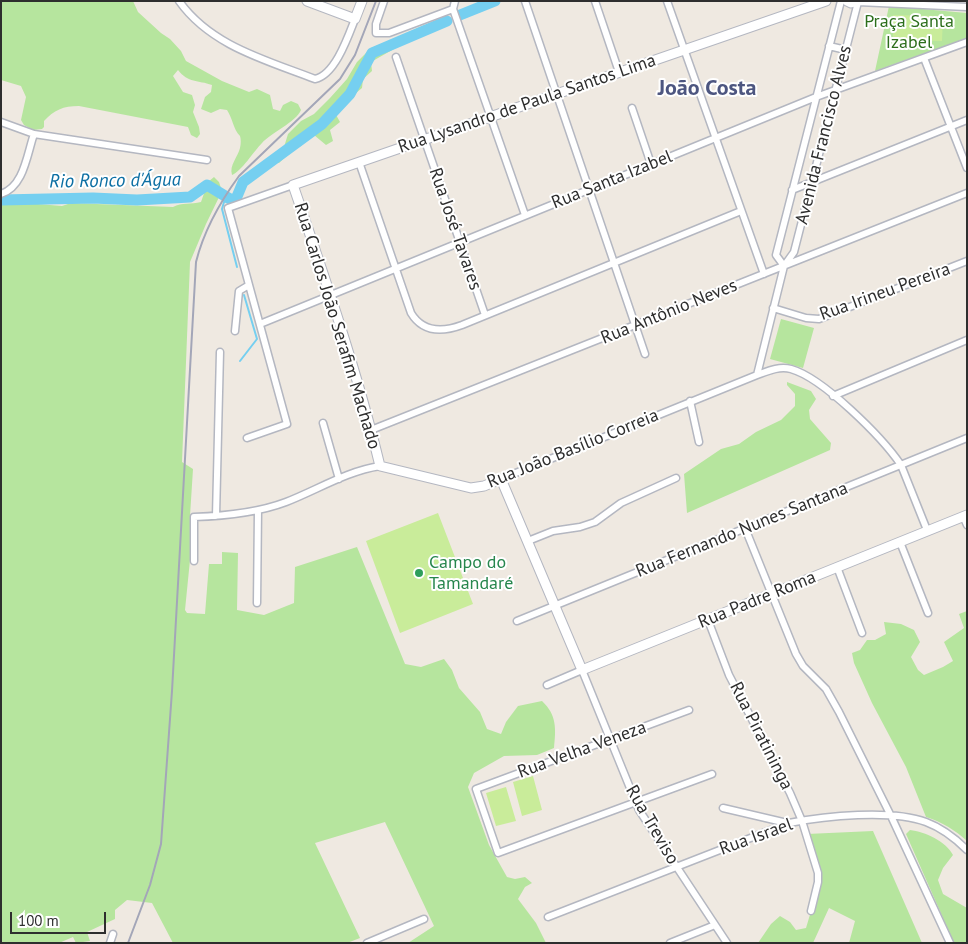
<!DOCTYPE html>
<meta charset="utf-8">
<style>
body{margin:0}
#map{position:relative;width:968px;height:944px;overflow:hidden;background:#efe9e1;font-family:"PT Sans",sans-serif}
canvas{display:block}
.frame{position:absolute;inset:0;border:2px solid #2e2e2e;pointer-events:none}
.scale{position:absolute;left:10px;top:912px;width:96px;height:22px;box-sizing:border-box;border:2px solid #2e2e2e;border-top:0;padding-left:6px;font-size:15px;line-height:18px;white-space:nowrap;color:#2e2e2e;-webkit-text-stroke:4px #fff;paint-order:stroke}
</style>
<div id="map">
<canvas width="968" height="944"></canvas>
<div class="frame"></div>
<div class="scale">100 m</div>
</div>
<script>
const ctx = document.querySelector('canvas').getContext('2d');
ctx.lineJoin = 'round';
function paint(path, color) { ctx.fillStyle = color; ctx.fill(path, 'evenodd'); }
function strokePath(path, color, width, dash) { ctx.strokeStyle = color; ctx.lineWidth = width; ctx.lineCap = dash ? 'butt' : 'round'; ctx.setLineDash(dash || []); ctx.stroke(path); }
function write(font, color, halo, rows, align = 'center') {
  ctx.font = font + ' "PT Sans",sans-serif'; ctx.lineWidth = 4; ctx.setLineDash([]); ctx.textBaseline = 'middle'; ctx.strokeStyle = halo; ctx.fillStyle = color; for (const [text, x, y, turn = 0] of rows) {
    ctx.save(); ctx.translate(x, y); ctx.rotate((+turn || 0) * Math.PI / 180); ctx.textAlign = isNaN(turn) ? turn : align; if (halo) ctx.strokeText(text, 0, 0); ctx.fillText(text, 0, 0); ctx.restore();
  }
}
paint(new Path2D(`
 M 1,1 L 133,1 L 138,12 L 161,33 L 170,39 L 181,51 L 186,61 L 222,81 L 249,92 L 257,89 L 270,95 L 273,109 L 280,111 L 283,105 L 291,101 L 298,104 L 301,110 C 296,122 271,133 262,143 C 254,151 241,172 232,175 C 229,165 238,157 240,148 C 241,144 241,139 240,136 C 233,129 233,119 227,110 L 220,109 L 211,113 L 201,109 L 205,97 L 211,92 L 212,85 C 198,80 188,83 178,70 L 173,76 L 183,92 L 192,95 L 195,105 L 193,112 L 199,127 L 200,134 L 197,138 L 191,135 L 188,127 L 79,106 C 63,106 54,110 44,121 L 44,127 L 42,129 L 33,130 L 24,125 L 21,120 L 26,97 L 21,86 L 1,80 Z
 M 889,6 L 967,13 L 967,38 L 875,71 Z
 M 442,20 L 442,26 L 408,41 L 371,62 L 372,71 L 363,79 L 362,88 L 344,103 L 335,113 L 340,122 L 330,130 L 333,141 L 326,145 L 314,135 L 304,140 L 301,146 L 294,149 L 279,163 L 275,162 L 275,154 L 284,147 L 288,134 L 301,121 L 314,114 L 330,98 L 347,79 L 357,62 L 371,48 Z
 M 214,177 L 219,182 L 222,191 L 206,224 L 190,262 L 182,462 L 193,469 L 190,516 L 192,540 L 185,610 L 187,613 L 205,614 L 209,564 L 222,564 L 222,552 L 238,553 L 237,610 L 264,615 L 294,603 L 295,567 L 357,547 L 405,664 L 421,667 L 444,659 L 452,670 L 459,688 L 480,712 L 487,729 L 501,734 L 506,722 L 518,706 L 542,701 C 557,715 556,729 554,748 L 537,755 L 504,756 L 474,773 L 468,787 L 489,845 L 507,877 L 515,879 L 525,877 L 532,883 L 525,887 L 518,899 L 536,923 L 546,943 L 408,943 L 434,926 L 385,822 L 315,843 L 360,938 L 347,943 L 173,943 L 152,903 L 127,900 L 115,910 L 115,919 L 87,932 L 90,941 L 76,943 L 73,937 L 59,943 L 3,943 L 1,940 L 1,201 L 62,206 L 71,203 L 173,207 C 182,202 191,205 201,202 L 208,182 Z
 M 781,319 L 814,328 L 803,368 L 770,359 Z
 M 787,382 L 811,391 L 816,399 L 809,410 L 810,419 L 831,443 L 830,450 L 687,513 L 684,474 L 721,449 L 739,444 L 756,432 L 781,420 L 795,406 L 795,394 L 787,385 Z
 M 967,611 L 967,841 C 955,830 942,822 926,817 L 906,767 L 872,703 L 854,663 L 852,653 L 860,650 L 867,640 L 875,640 L 886,634 L 884,622 L 901,624 L 914,630 L 920,642 L 911,657 L 918,670 L 924,675 L 943,667 L 953,661 L 944,642 L 964,628 L 959,614 Z
 M 910,830 C 925,832 946,841 953,855 L 943,868 L 938,880 L 943,894 L 967,908 L 967,943 L 954,943 L 906,834 Z
 M 873,831 L 922,943 L 849,943 L 855,921 L 829,908 L 813,943 L 758,943 L 771,924 L 780,916 L 790,922 L 796,930 L 806,928 L 820,881 L 807,834 Z`), '#b6e59e');
paint(new Path2D(`
 M 893,15 L 943,16 L 942,41 L 893,40 Z
 M 438,513 L 473,604 L 400,633 L 366,541 Z
 M 533,776 L 542,810 L 522,816 L 513,782 Z
 M 506,787 L 516,821 L 496,826 L 486,793 Z`), '#c9ec9a');
strokePath(new Path2D(`
 M 230,199 L 224,202 L 222,209 L 237,267
 M 240,361 L 257,339 L 244,295`), '#75cff0', 2);
strokePath(new Path2D(`
 M 460,15 L 495,1
 M 1,200 L 93,198 L 137,200 L 190,197 L 207,185 L 230,199 L 236,199 L 243,182 L 322,124 L 350,94 L 372,53 L 447,21`), '#75cff0', 11);
const street = new Path2D(`
 M 179,1 C 211,46 266,60 315,79 C 335,75 348,37 355,19
 M 384,1 L 376,24 L 376,33 L 389,33 L 453,9
 M 525,1 L 645,354
 M 595,1 L 619,72
 M 667,1 L 764,274
 M 453,9 L 525,215
 M 453,9 L 455,1
 M 829,46 L 846,50
 M 396,57 L 485,315
 M 924,58 L 967,168
 M 632,108 L 651,164
 M 1,122 L 34,134 L 207,160
 M 359,162 L 411,313 C 423,333 443,332 462,325 L 741,211
 M 792,190 L 967,120
 M 1,194 C 24,187 27,154 34,134
 M 784,266 L 776,255 L 841,1
 M 773,308 L 806,318 L 819,319 L 967,261
 M 260,324 L 816,97 L 967,42
 M 235,331 L 239,291 L 249,285
 M 757,375 L 784,266 L 794,252 L 858,2 L 967,7
 M 833,396 L 967,340
 M 690,401 L 699,442
 M 323,423 L 339,479
 M 371,430 L 967,193
 M 247,438 L 287,424 L 228,208 L 293,185
 M 501,479 L 757,375 C 768,371 779,366 791,369 C 823,378 882,437 901,465 L 927,530
 M 216,516 L 220,352
 M 963,516 L 967,525
 M 745,528 L 796,654 L 803,666 L 826,689 L 839,712 L 891,816 L 950,943
 M 528,541 L 553,531 L 580,527 L 595,522 L 621,503 L 676,478
 M 900,542 L 928,613
 M 194,561 L 194,517 C 225,516 257,513 286,502 C 317,490 347,471 380,466
 M 837,567 L 862,633
 M 257,603 L 258,510
 M 708,620 L 729,675 L 790,793 L 802,821 L 818,873 L 818,882 L 811,911
 M 517,621 L 967,438
 M 547,685 L 582,670 L 639,810 L 727,943
 M 689,710 L 476,789 L 498,853 L 712,774
 M 723,808 L 787,823
 M 548,917 L 789,823 C 825,816 891,809 926,822 C 942,828 955,838 967,850
 M 110,943 L 113,934
 M 367,943 L 424,919
 M 670,943 L 715,925`);
const secondary = new Path2D(`
 M 307,1 L 355,19 L 362,1
 M 826,1 L 293,185 C 325,278 357,371 380,466 L 471,488 L 484,486 L 501,479 L 582,670 L 967,515
 M 847,1 L 851,3 L 859,1`);
strokePath(street, '#b4b7c1', 9);
strokePath(secondary, '#b4b7c1', 11);
strokePath(street, '#fff', 6);
strokePath(secondary, '#fff', 9);
strokePath(new Path2D(`
 M 128,943 L 150,885 L 161,844 L 172,691 L 196,262 C 204,230 220,202 239,176 L 340,79 L 355,55 L 376,1`), '#a3a6b8', 2);
for (const [x, y, r, color] of [
 [419,573,5,"#2e9e5b"]
]) { const dot = new Path2D(); dot.arc(x, y, r, 0, 2 * Math.PI); ctx.fillStyle = color; ctx.fill(dot); strokePath(dot, '#fff', 2); }
write('18px', '#2c6e1b', '#fff', [
 ["Praça Santa",909,22],
 ["Izabel",909,43]
]);
write('18px', '#2e2e2e', '#fff', [
 ["Rua Lysandro de Paula Santos Lima",527,104,-19],
 ["Avenida Francisco Alves",824,135,-76],
 ["Rua Santa Izabel",612,180,-22],
 ["Rua José Tavares",455,229,71],
 ["Rua Irineu Pereira",885,292,-20],
 ["Rua Antônio Neves",669,312,-22],
 ["Rua Carlos João Serafim Machado",337,326,73],
 ["Rua João Basílio Correia",573,449,-22],
 ["Rua Fernando Nunes Santana",742,530,-22],
 ["Rua Padre Roma",757,600,-22],
 ["Rua Piratininga",761,736,63],
 ["Rua Velha Veneza",582,750,-20],
 ["Rua Treviso",652,825,60],
 ["Rua Israel",756,837,-20]
]);
write('18px', '#27864d', '#fff', [
 ["Campo do",429,563],
 ["Tamandaré",429,584]
], 'left');
write('italic 19px', '#0d6fa3', '#fff', [
 ["Rio Ronco d'Água",115,181,-1]
]);
write('bold 22px', '#4d5680', '#fff', [
 ["João Costa",707,89]
]);
</script>
